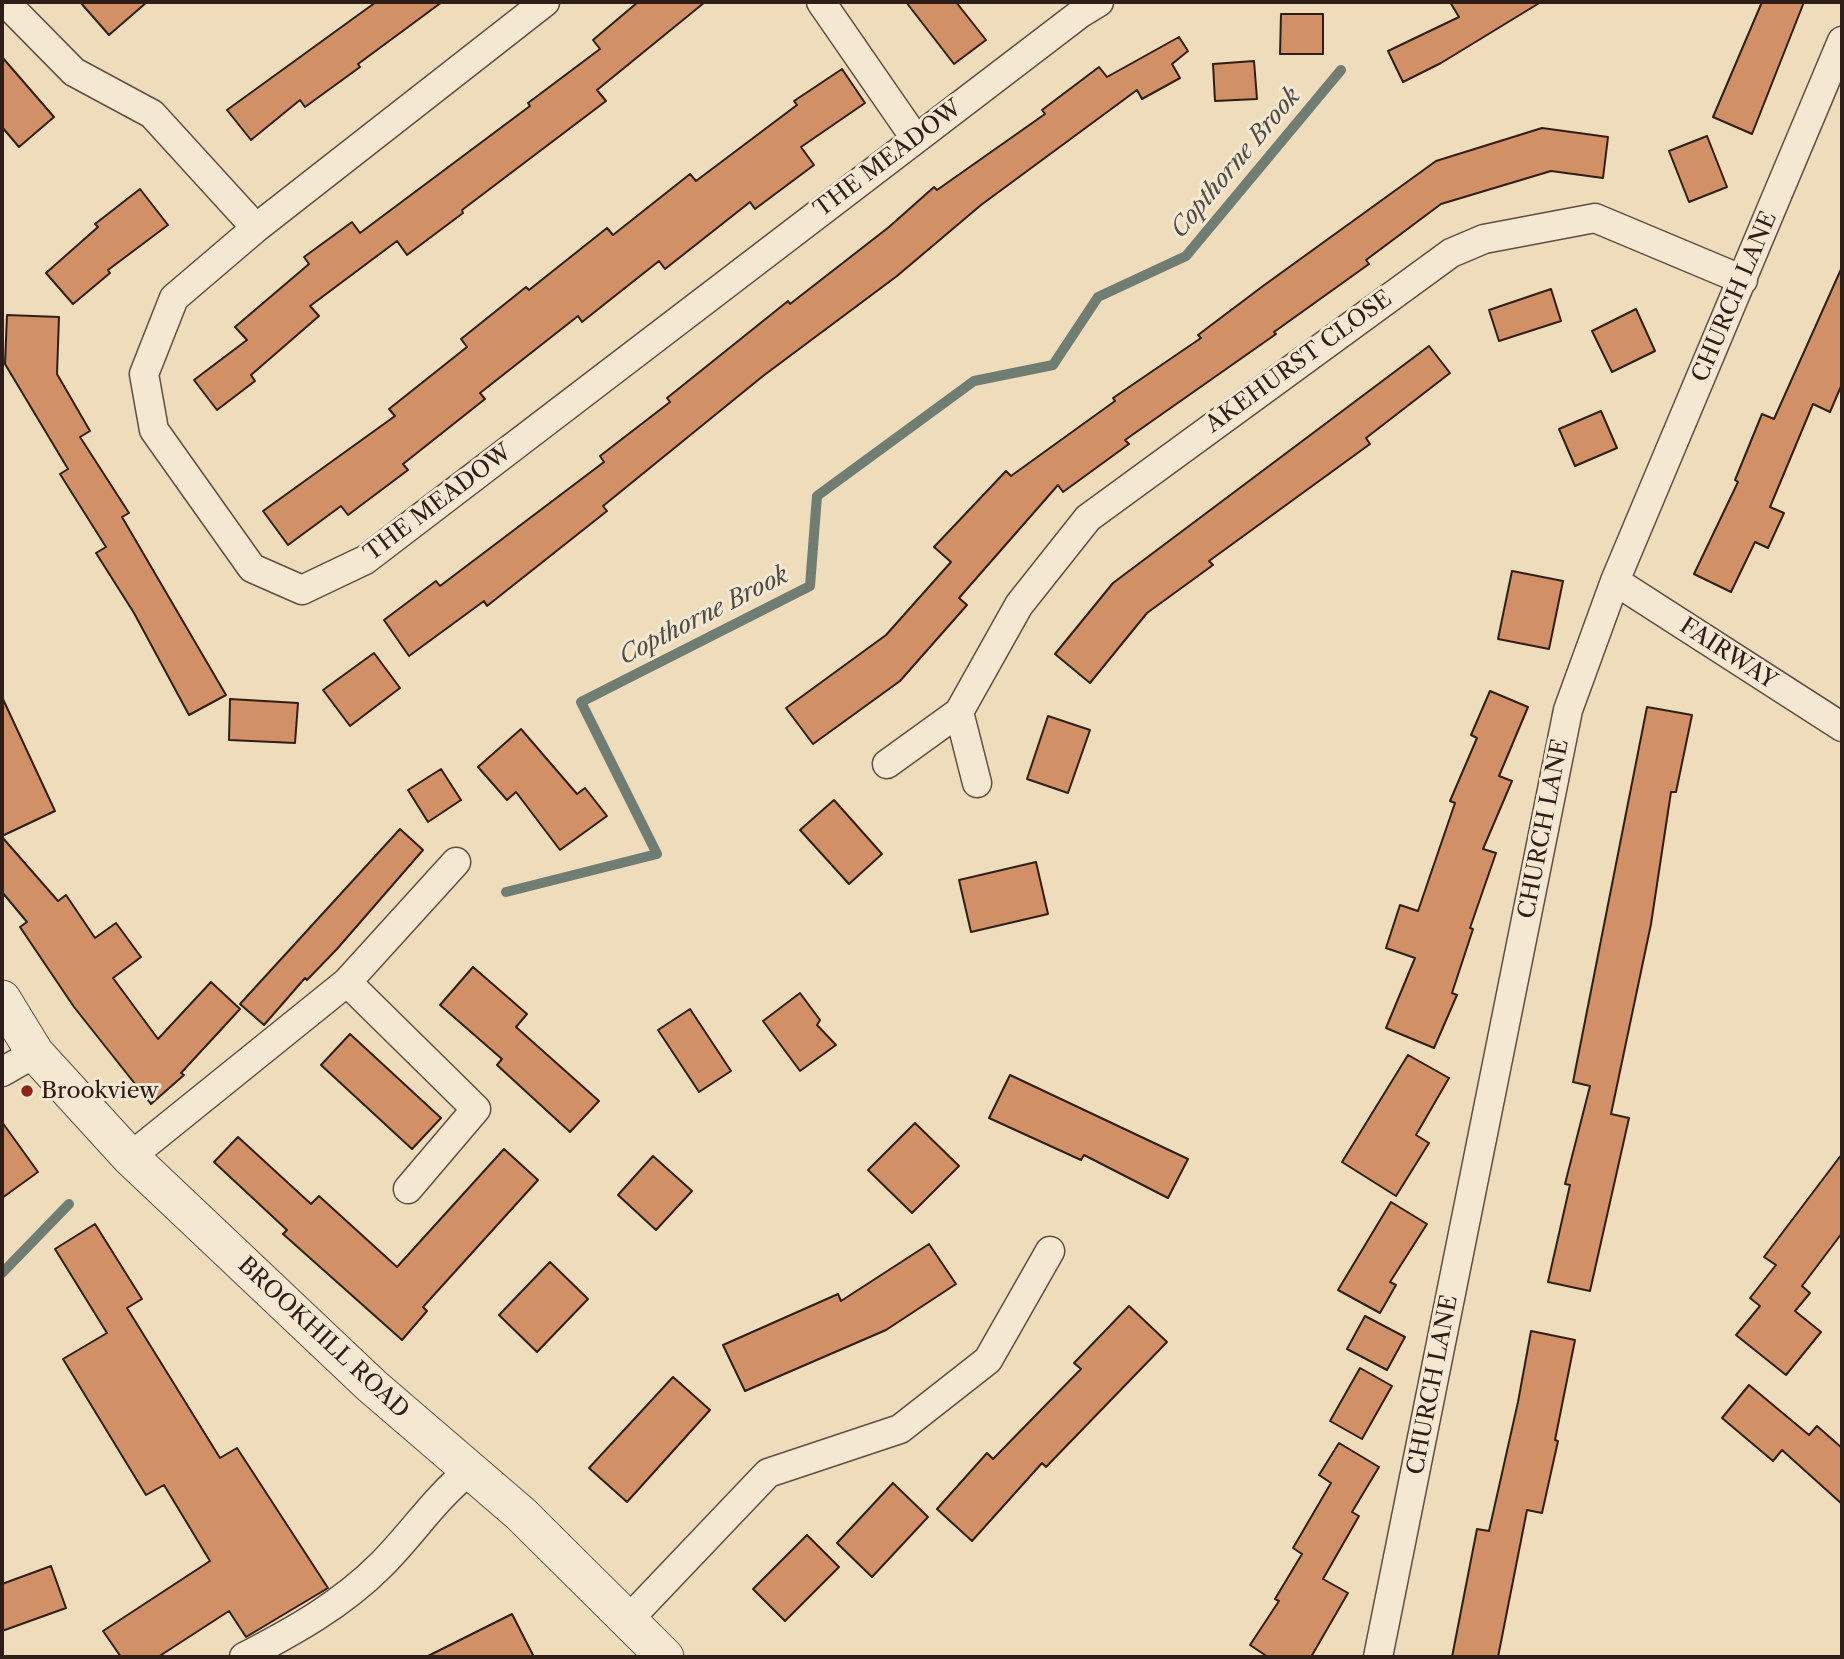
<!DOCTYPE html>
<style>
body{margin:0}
#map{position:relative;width:1844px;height:1659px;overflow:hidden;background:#eedcbb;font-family:"Libre Caslon Text",serif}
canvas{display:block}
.frame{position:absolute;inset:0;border:4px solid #2f1e18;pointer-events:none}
</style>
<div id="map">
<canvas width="1844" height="1659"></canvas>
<div class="frame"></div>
</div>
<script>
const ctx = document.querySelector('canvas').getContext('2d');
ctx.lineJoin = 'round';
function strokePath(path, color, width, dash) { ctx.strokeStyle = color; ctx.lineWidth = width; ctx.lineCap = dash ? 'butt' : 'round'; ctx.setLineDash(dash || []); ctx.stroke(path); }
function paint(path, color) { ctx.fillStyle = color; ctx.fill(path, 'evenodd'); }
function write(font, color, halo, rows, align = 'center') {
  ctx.font = font + ' "Libre Caslon Text",serif'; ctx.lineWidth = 6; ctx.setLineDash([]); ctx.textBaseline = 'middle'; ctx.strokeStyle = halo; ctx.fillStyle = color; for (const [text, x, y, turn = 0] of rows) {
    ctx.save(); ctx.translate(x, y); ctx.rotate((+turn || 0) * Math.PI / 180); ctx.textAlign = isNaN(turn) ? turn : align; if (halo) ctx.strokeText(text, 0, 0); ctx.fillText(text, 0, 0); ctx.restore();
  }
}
strokePath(new Path2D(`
 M 506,892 L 657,854 L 581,702 L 810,586 L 817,496 L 974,381 L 1053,365 L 1098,297 L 1186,256 L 1341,70
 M 2,1273 L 69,1204`), '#6f7d73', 10);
const building = new Path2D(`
 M 80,2 L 147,2 L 109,35 Z
 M 376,2 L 442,2 L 358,64 L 360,67 L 305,107 L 300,100 L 251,140 L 227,110 Z
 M 638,2 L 705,2 L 597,90 L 606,101 L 462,210 L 463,213 L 407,255 L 397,241 L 310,306 L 319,316 L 251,375 L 255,381 L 217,410 L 194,380 L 247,340 L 235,327 L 309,264 L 304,257 L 352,222 L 360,233 L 530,106 L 528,103 L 600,49 L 593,40 Z
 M 906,2 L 956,2 L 986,40 L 954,64 Z
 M 1450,2 L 1541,2 L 1441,63 L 1403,82 L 1388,51 L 1459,17 Z
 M 1762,2 L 1804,2 L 1752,134 L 1713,117 Z
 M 1281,14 L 1323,14 L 1323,54 L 1280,54 Z
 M 1179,37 L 1188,51 L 1172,64 L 1180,78 L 1142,99 L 1137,90 L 981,205 L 897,276 L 763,376 L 603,506 L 607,511 L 487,606 L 484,601 L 409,656 L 384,620 L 436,581 L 440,586 L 604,462 L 600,456 L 670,402 L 667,398 L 788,301 L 790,304 L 889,227 L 934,187 L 937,190 L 1045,114 L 1042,110 L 1099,67 L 1107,77 Z
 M 2,57 L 54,117 L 19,147 L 2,127 Z
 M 1254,61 L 1257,99 L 1215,101 L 1213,64 Z
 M 842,69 L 865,103 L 801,147 L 814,165 L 755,209 L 750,202 L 665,269 L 659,261 L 582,322 L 578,316 L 480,393 L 485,399 L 403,464 L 408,470 L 348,515 L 341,506 L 288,545 L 263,511 L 395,416 L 389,409 L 467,347 L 461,339 L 526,287 L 529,290 L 607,228 L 613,235 L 690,174 L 696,181 L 797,105 L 794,101 Z
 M 1542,128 L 1608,137 L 1603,178 L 1551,171 L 1441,204 L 1366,260 L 1369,264 L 1274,332 L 1276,334 L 1125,440 L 1129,444 L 1063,492 L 1058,485 L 959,598 L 967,605 L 900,681 L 813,744 L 786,708 L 886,635 L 951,562 L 934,547 L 1006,471 L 1011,476 L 1115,401 L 1113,398 L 1201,338 L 1198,335 L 1263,286 L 1436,161 Z
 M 1707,136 L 1727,187 L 1689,202 L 1669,151 Z
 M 140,189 L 168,225 L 108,270 L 110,273 L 73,304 L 46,273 L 98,227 L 95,224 Z
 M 1842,267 L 1842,384 L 1830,412 L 1813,404 L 1770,507 L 1784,513 L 1768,548 L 1755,542 L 1731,592 L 1694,574 L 1738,482 L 1735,480 L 1762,414 L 1774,419 Z
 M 1551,289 L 1561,321 L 1499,341 L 1489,310 Z
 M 1636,309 L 1655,351 L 1612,372 L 1592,331 Z
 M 7,315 L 59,317 L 57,374 L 90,431 L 80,437 L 129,513 L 122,517 L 226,695 L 189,715 L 134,613 L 96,553 L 106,547 L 60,474 L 68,469 L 5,364 Z
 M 1429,346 L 1450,373 L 1366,438 L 1370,444 L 1209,561 L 1213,565 L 1147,613 L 1090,683 L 1055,654 L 1113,583 Z
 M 1601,411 L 1617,448 L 1575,466 L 1559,429 Z
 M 1512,571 L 1563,581 L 1549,649 L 1498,639 Z
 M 374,653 L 400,688 L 350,726 L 323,690 Z
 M 1490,691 L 1528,707 L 1499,776 L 1512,781 L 1483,849 L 1496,853 L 1470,928 L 1473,929 L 1452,993 L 1457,995 L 1434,1048 L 1386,1028 L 1415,958 L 1386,948 L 1400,905 L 1418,911 L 1455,803 L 1450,801 L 1477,738 L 1471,735 Z
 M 2,697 L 55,811 L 2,836 Z
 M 230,699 L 298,703 L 295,743 L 229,740 Z
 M 1647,707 L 1692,715 L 1676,792 L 1671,792 L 1651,924 L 1611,1114 L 1629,1118 L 1590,1291 L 1548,1282 L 1570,1185 L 1565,1184 L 1590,1086 L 1573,1082 Z
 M 1048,716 L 1090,730 L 1068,793 L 1027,779 Z
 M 521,729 L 577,794 L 585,788 L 607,816 L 560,850 L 516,792 L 507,800 L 478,767 Z
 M 441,769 L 461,800 L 428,822 L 408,790 Z
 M 834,800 L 882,854 L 849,884 L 800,830 Z
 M 400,829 L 423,850 L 337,949 L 307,980 L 305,978 L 264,1025 L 240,1004 Z
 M 2,837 L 58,901 L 66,895 L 95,938 L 116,923 L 141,957 L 113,978 L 158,1039 L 211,982 L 240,1009 L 181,1073 L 184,1075 L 151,1104 L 74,1007 L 20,927 L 27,922 L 2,892 Z
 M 1036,862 L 1048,914 L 971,932 L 959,880 Z
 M 473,967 L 527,1014 L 516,1027 L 599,1101 L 570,1132 L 497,1065 L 502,1059 L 440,1005 Z
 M 800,993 L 820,1020 L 817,1025 L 836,1045 L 800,1071 L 763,1021 Z
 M 690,1009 L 731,1071 L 699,1092 L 658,1030 Z
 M 350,1034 L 441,1118 L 412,1149 L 321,1065 Z
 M 1408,1055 L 1449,1078 L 1416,1135 L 1429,1143 L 1396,1196 L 1342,1162 Z
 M 1010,1075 L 1188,1159 L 1168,1198 L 1084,1155 L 1081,1160 L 989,1118 Z
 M 2,1122 L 38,1172 L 2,1198 Z
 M 915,1123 L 959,1166 L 912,1213 L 868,1170 Z
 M 238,1137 L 311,1204 L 319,1196 L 397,1267 L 504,1149 L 538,1180 L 423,1307 L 427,1311 L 402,1340 L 283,1234 L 287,1230 L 214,1162 Z
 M 1842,1154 L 1842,1233 L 1802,1286 L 1810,1293 L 1795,1311 L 1821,1332 L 1786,1375 L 1736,1335 L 1760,1306 L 1750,1298 L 1776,1265 L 1764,1257 Z
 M 653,1156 L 692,1191 L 656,1230 L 618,1195 Z
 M 1391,1202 L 1427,1224 L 1390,1282 L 1396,1285 L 1380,1313 L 1338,1290 Z
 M 95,1224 L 142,1299 L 127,1308 L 220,1458 L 237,1448 L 328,1588 L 246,1637 L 229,1611 L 158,1657 L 121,1657 L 103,1631 L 210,1561 L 164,1485 L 146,1495 L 63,1359 L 107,1333 L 55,1249 Z
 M 929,1244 L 956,1284 L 886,1330 L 745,1391 L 723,1345 L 838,1294 L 841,1301 Z
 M 550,1262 L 588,1299 L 537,1352 L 499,1315 Z
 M 1129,1306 L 1167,1342 L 1046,1467 L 1042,1463 L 972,1541 L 937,1509 L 987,1453 L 993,1459 L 1081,1369 L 1074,1363 Z
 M 1365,1316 L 1405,1337 L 1387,1370 L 1347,1349 Z
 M 1531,1331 L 1575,1340 L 1555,1440 L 1558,1441 L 1542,1513 L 1527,1510 L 1498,1657 L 1452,1657 L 1477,1529 L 1489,1531 L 1518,1402 Z
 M 1360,1368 L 1392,1386 L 1362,1439 L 1330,1421 Z
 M 673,1377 L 710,1410 L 627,1502 L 589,1468 Z
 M 1749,1385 L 1809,1435 L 1817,1426 L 1842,1448 L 1842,1504 L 1782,1450 L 1773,1461 L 1722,1418 Z
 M 1339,1443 L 1379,1467 L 1352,1512 L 1359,1516 L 1323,1579 L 1348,1593 L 1311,1657 L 1268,1657 L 1250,1645 L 1279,1601 L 1275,1599 L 1302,1554 L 1293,1548 L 1331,1483 L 1319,1475 Z
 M 893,1483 L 928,1517 L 872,1577 L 837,1543 Z
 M 807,1535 L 839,1567 L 785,1621 L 753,1589 Z
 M 51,1566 L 66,1608 L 2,1631 L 2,1584 Z
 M 512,1614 L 534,1657 L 426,1657 Z`);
paint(building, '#d29067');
strokePath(building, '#2f1e18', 2);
const minor = new Path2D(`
 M 5,2 L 74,72 L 152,114 L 256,228
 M 545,2 L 256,228 L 174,298 L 144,374 L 154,430 L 252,568 L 302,590 L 365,560 L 1081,13 L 1099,2
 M 821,2 L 915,138
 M 1615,581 L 1842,727
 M 959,712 L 977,783
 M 887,764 L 959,712 L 1019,605 L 1088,518 L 1451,253 L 1484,239 L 1595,218 L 1743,280
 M 347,982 L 456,862
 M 2,1072 L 35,1053
 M 130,1157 L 347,982 L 476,1109 L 408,1189
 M 629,1619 L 768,1473 L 900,1429 L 988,1360 L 1050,1251
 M 244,1657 C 294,1631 341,1605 381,1565 C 412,1534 435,1498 469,1471
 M 1378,1657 L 1568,710 L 1615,581 L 1842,41`);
const tertiary = new Path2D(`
 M 2,999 L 35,1053 L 130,1157 L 372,1386 L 521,1514 L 665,1657`);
strokePath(minor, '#5f4e41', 31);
strokePath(tertiary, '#5f4e41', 39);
strokePath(minor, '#f4e8d3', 28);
strokePath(tertiary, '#f4e8d3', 37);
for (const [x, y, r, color] of [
 [27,1091,7,"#8f2418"]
]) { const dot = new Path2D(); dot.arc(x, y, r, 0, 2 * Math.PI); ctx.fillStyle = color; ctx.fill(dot); strokePath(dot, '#f4e8d3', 2.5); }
write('23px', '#2f1e18', '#f4e8d3', [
 ["THE MEADOW",888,159,-37],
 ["CHURCH LANE",1735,297,-67],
 ["AKEHURST CLOSE",1299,362,-36],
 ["THE MEADOW",438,503,-37],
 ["FAIRWAY",1728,654,33],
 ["CHURCH LANE",1544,829,-79],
 ["BROOKHILL ROAD",323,1338,43],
 ["CHURCH LANE",1433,1385,-79]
]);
write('23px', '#2f1e18', '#f4e8d3', [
 ["Brookview",41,1091]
], 'left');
write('italic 24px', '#4f4d46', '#f4e8d3', [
 ["Copthorne Brook",1236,163,-50],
 ["Copthorne Brook",704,616,-27]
]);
</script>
